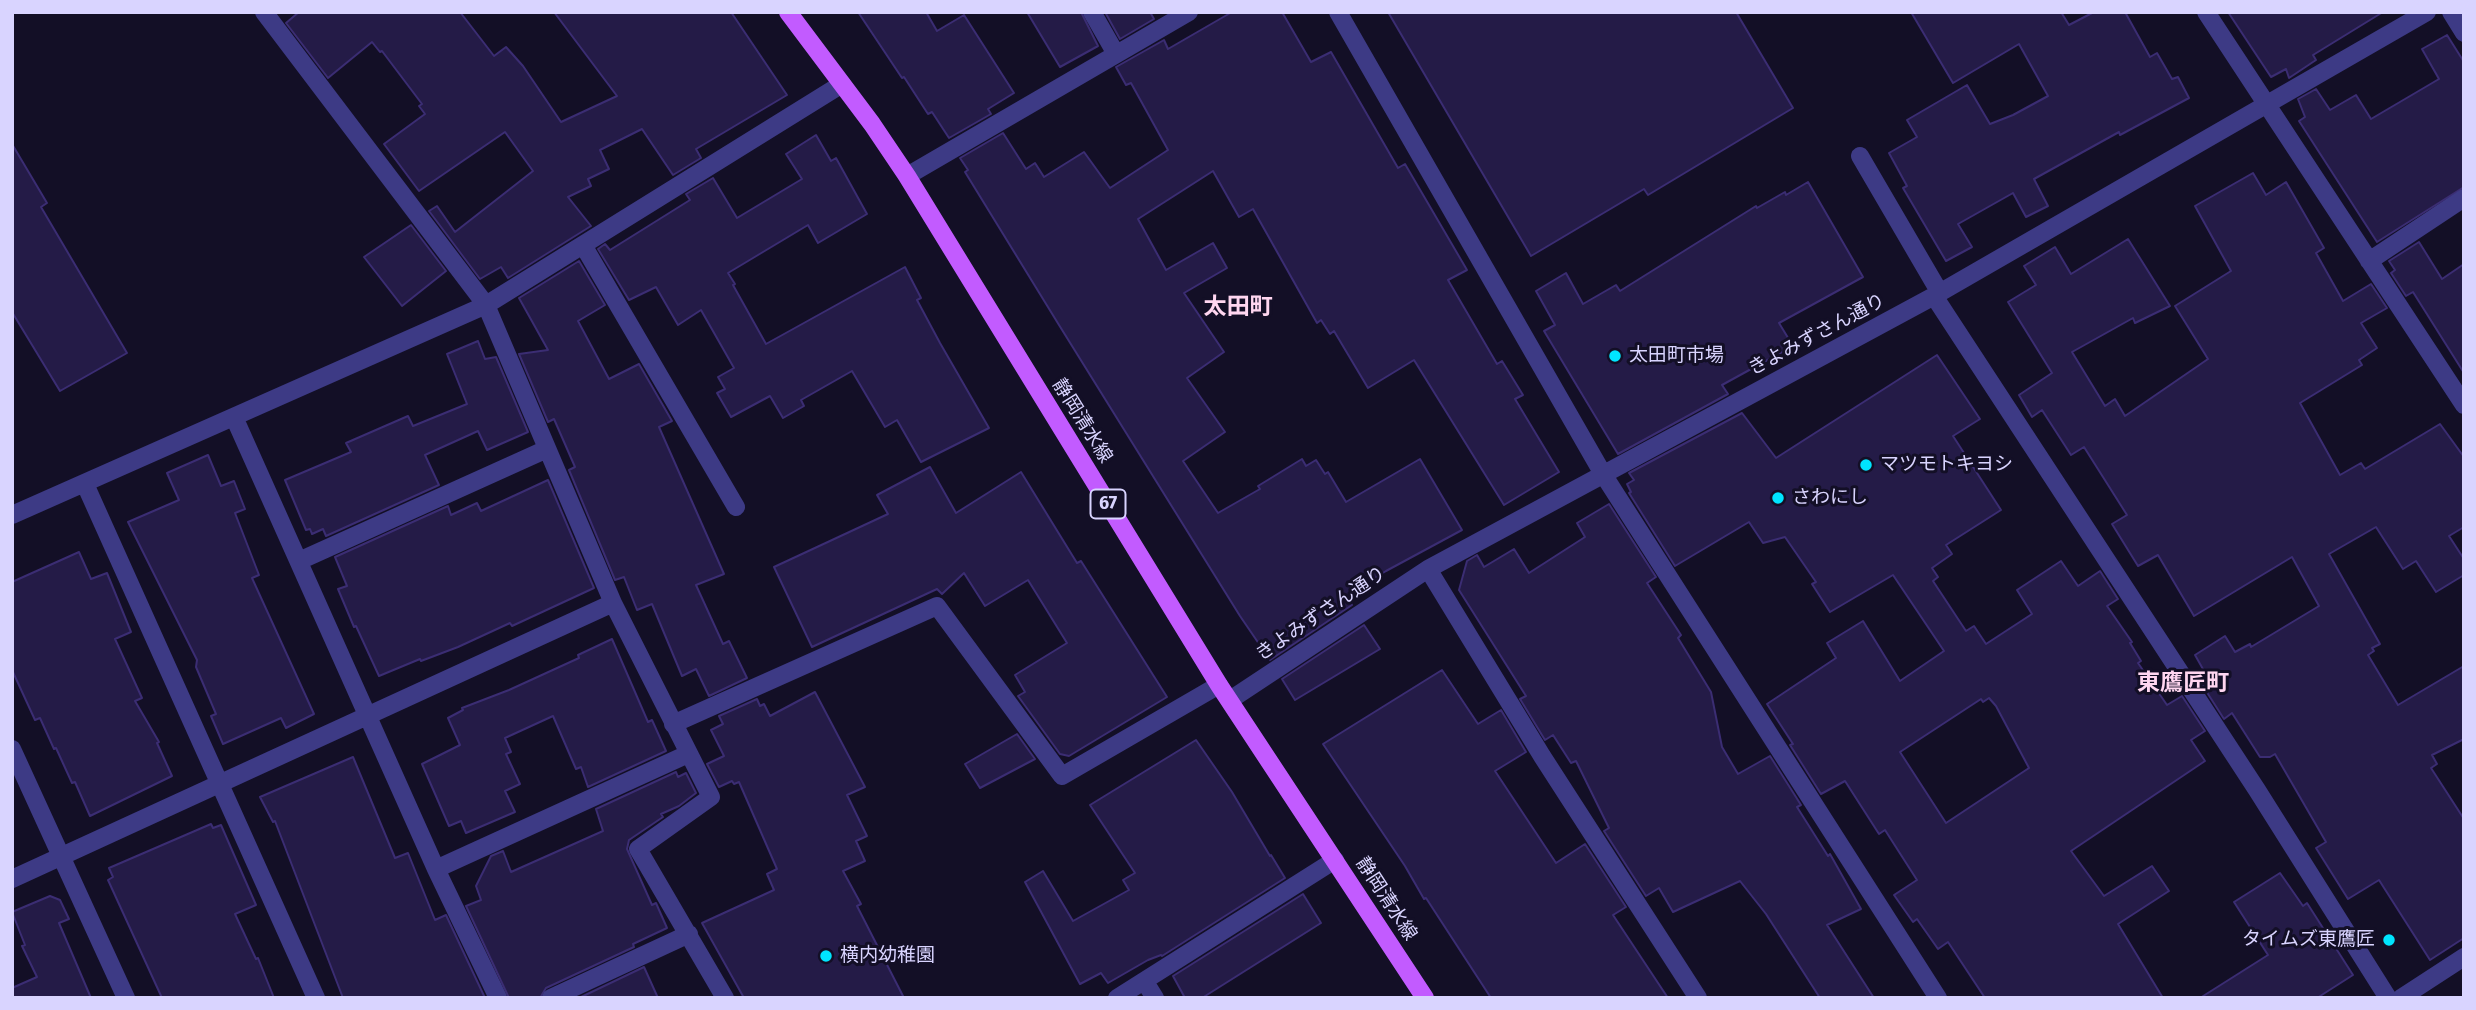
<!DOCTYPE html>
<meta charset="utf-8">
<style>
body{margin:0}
#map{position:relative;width:2476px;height:1010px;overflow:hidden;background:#130f26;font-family:"Fira Sans",sans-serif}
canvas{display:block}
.frame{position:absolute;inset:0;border:14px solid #d9d4ff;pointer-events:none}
</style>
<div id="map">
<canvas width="2476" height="1010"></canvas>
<div class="frame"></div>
</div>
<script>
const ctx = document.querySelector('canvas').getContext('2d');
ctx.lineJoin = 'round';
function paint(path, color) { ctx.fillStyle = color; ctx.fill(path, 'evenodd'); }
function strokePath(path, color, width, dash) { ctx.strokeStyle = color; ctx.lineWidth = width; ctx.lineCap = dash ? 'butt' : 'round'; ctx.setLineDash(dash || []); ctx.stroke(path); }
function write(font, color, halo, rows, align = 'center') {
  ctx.font = font + ' "Fira Sans","Noto Sans JP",sans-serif'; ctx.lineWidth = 6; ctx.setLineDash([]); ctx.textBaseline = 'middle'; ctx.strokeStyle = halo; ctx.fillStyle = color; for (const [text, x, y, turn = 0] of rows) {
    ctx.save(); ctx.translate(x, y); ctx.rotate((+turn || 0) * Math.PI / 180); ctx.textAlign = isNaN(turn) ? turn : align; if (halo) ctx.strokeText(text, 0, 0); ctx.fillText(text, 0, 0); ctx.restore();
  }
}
const building = new Path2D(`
 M 299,12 L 460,12 L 494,56 L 506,47 L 523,66 L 561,122 L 617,96 L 554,12 L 731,12 L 787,95 L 696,149 L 701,158 L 673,175 L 642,129 L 600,150 L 609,169 L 588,179 L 591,186 L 568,197 L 591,226 L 508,278 L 501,267 L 480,279 L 429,211 L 437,206 L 455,232 L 533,171 L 505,132 L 419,191 L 384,144 L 425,114 L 419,106 L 422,104 L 382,51 L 380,52 L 372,42 L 328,78 L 286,23 Z
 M 858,12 L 926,12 L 937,31 L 964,15 L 1014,93 L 988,109 L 991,114 L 949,138 L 932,112 L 928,114 L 904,77 L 902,78 Z
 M 1027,12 L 1081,12 L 1098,46 L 1060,67 Z
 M 1105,12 L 1150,12 L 1154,19 L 1120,39 Z
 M 1232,12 L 1282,12 L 1311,62 L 1331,52 L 1398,168 L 1405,164 L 1467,270 L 1448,280 L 1497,364 L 1502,361 L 1523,395 L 1515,399 L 1559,472 L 1504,505 L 1414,360 L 1368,388 L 1334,331 L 1330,334 L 1321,320 L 1317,323 L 1253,209 L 1239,217 L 1213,171 L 1138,219 L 1166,270 L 1213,243 L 1227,268 L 1184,293 L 1224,352 L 1187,378 L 1225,432 L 1183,461 L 1218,513 L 1260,489 L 1258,486 L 1302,459 L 1306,466 L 1316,460 L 1325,474 L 1328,472 L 1346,502 L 1420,459 L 1462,530 L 1386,571 L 1347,596 L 1352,605 L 1270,660 L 1240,616 L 1059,325 L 965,172 L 968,170 L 960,158 L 1003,133 L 1026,169 L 1035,163 L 1044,177 L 1084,152 L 1110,188 L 1168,150 L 1131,83 L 1126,85 L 1116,67 L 1164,40 L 1168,49 Z
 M 1388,12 L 1736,12 L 1793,108 L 1648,195 L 1644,189 L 1531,256 Z
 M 1911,12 L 2061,12 L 2069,25 L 2094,12 L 2125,12 L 2150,57 L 2157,53 L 2172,79 L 2178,77 L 2189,98 L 2120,135 L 2119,132 L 2034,179 L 2048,206 L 2026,217 L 2013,193 L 1958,224 L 1972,247 L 1946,261 L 1903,188 L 1907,186 L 1889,153 L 1917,137 L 1907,120 L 1967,85 L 1990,124 L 2013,115 L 2048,96 L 2019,44 L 1953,83 Z
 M 2228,12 L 2383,12 L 2313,55 L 2316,60 L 2289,78 L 2286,69 L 2271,77 Z
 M 2447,35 L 2464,62 L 2464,187 L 2377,242 L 2299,121 L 2305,117 L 2298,99 L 2316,89 L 2330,110 L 2356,95 L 2371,119 L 2439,79 L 2422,49 Z
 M 816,135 L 831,161 L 836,158 L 867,214 L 818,243 L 808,225 L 728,273 L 735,284 L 733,285 L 766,344 L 905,267 L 921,298 L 917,300 L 940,343 L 989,428 L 921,462 L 897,420 L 885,427 L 852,371 L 801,400 L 804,406 L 783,418 L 770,396 L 731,417 L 717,393 L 725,389 L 718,377 L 734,368 L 701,310 L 678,325 L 656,287 L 629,300 L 598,249 L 605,244 L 610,250 L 690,200 L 686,194 L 713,178 L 737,218 L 802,179 L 786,154 Z
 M 12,144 L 47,203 L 41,207 L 127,353 L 60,391 L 12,312 Z
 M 2253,173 L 2266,195 L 2286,182 L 2324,248 L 2316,253 L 2343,301 L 2371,284 L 2387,308 L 2361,323 L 2377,348 L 2359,360 L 2362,365 L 2300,403 L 2340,475 L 2361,463 L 2365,469 L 2440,424 L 2464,457 L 2464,527 L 2449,536 L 2464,559 L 2464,575 L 2436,592 L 2416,561 L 2403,569 L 2376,527 L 2329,554 L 2380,644 L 2372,648 L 2374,651 L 2368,655 L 2398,705 L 2464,666 L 2464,739 L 2432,755 L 2437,764 L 2431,768 L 2464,819 L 2464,938 L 2430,960 L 2379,880 L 2348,899 L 2316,848 L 2326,842 L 2275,754 L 2270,757 L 2260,757 L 2232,713 L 2224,719 L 2201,683 L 2208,678 L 2195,655 L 2225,636 L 2235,652 L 2250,644 L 2251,647 L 2319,606 L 2292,557 L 2194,616 L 2158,555 L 2138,566 L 2112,524 L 2127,515 L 2084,447 L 2071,455 L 2042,410 L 2032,417 L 2019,395 L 2052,373 L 2008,302 L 2036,285 L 2024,266 L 2055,247 L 2071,274 L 2128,239 L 2170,306 L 2135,323 L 2133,318 L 2072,352 L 2105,406 L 2115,399 L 2125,416 L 2208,359 L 2175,306 L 2231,271 L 2195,206 Z
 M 1808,182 L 1863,277 L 1779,323 L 1793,346 L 1722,385 L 1728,394 L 1618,454 L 1544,331 L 1555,325 L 1536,291 L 1566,273 L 1583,304 L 1616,285 L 1620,291 L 1756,206 L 1757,208 L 1785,192 L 1786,195 Z
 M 411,225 L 446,271 L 402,306 L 364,257 Z
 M 2419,242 L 2442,279 L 2464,264 L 2464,373 L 2413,292 L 2406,296 L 2391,273 L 2395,270 L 2389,261 Z
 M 579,261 L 605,305 L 578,321 L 609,379 L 639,364 L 672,421 L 659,427 L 724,574 L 696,585 L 723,644 L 729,641 L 747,678 L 709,696 L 696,669 L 682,676 L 652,604 L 637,610 L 624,577 L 615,580 L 569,470 L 575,467 L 554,419 L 548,422 L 519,354 L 548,350 L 519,298 Z
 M 478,341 L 485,359 L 496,357 L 528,432 L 487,450 L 478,431 L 425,455 L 439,485 L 326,536 L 323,529 L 312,534 L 310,529 L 306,530 L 285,480 L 351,452 L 346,443 L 408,416 L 413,426 L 467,404 L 447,354 Z
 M 1937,355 L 1980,419 L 1953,436 L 2001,510 L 1946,545 L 1952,554 L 1932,568 L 1938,577 L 1933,581 L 1966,631 L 1974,626 L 1986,644 L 2032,614 L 2017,590 L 2061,561 L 2078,586 L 2100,571 L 2118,599 L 2107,606 L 2132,642 L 2130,643 L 2141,661 L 2138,663 L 2167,705 L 2182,696 L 2205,731 L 2191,740 L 2205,761 L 2071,851 L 2104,896 L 2152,866 L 2169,891 L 2118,924 L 2163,998 L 1985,998 L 1948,942 L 1938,949 L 1917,919 L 1913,922 L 1894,895 L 1917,880 L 1885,830 L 1879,834 L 1845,781 L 1821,794 L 1790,745 L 1793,744 L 1767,704 L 1836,658 L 1827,643 L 1863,621 L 1900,681 L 1944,651 L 1893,575 L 1830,612 L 1812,584 L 1816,582 L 1785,537 L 1763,543 L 1749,522 L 1675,566 L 1629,493 L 1631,492 L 1627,484 L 1634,480 L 1629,473 L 1742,413 L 1776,458 ZM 1989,698 L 1996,706 L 2029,768 L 1946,823 L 1900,752 L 1981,699 L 1983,702 Z
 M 208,455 L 221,486 L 234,481 L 245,509 L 235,513 L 259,575 L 252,578 L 314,714 L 286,728 L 281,718 L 223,744 L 211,716 L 216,714 L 196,667 L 197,660 L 128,522 L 179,500 L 167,473 Z
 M 930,467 L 956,513 L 1021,472 L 1077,563 L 1081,561 L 1167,697 L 1069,756 L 1060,754 L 1018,696 L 1025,692 L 1015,675 L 1067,643 L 1028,580 L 985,606 L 964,573 L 942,594 L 937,589 L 812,647 L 774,567 L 888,514 L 877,495 Z
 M 548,480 L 594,588 L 512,626 L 510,623 L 458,647 L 421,661 L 420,659 L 379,676 L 356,626 L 354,627 L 338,589 L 347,586 L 335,557 L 448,506 L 451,515 L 477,503 L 481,511 Z
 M 1609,504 L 1656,577 L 1647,583 L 1681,635 L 1678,638 L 1711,692 L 1722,747 L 1738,774 L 1770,756 L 1801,805 L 1797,807 L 1828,856 L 1830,854 L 1861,909 L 1827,925 L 1874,998 L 1820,998 L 1766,914 L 1740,881 L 1673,912 L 1659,888 L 1646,896 L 1604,831 L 1609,828 L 1576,761 L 1571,763 L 1553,735 L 1545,740 L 1520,699 L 1526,696 L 1459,590 L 1467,561 L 1477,555 L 1484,567 L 1514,549 L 1529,573 L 1585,537 L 1577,523 Z
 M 79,552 L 91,579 L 107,573 L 131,632 L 115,639 L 142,698 L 135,701 L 159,742 L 157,743 L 172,776 L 90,816 L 75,782 L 72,783 L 56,748 L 54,749 L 40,718 L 35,720 L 12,670 L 12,582 Z
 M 1364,625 L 1380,649 L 1295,700 L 1282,679 Z
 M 612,639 L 648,722 L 652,720 L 666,751 L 588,787 L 581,767 L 576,769 L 553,716 L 505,738 L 511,752 L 506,754 L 520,784 L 505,791 L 515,812 L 466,833 L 461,821 L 449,826 L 422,764 L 460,745 L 448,718 L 463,710 L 462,708 L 509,690 L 579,658 L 578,655 Z
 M 1442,670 L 1478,724 L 1501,710 L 1526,752 L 1495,771 L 1556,863 L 1585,844 L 1626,907 L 1613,915 L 1668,998 L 1491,998 L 1426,898 L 1424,899 L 1405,866 L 1323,744 Z
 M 815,692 L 865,787 L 847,795 L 867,836 L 856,841 L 865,861 L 843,871 L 861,904 L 857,906 L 904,998 L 744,998 L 702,923 L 774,890 L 767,874 L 777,869 L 739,782 L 734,784 L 732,781 L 719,787 L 707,764 L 724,756 L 711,730 L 723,724 L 719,716 L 757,699 L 760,706 L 764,704 L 770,716 Z
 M 1017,734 L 1035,759 L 980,788 L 965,764 Z
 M 1196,740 L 1232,792 L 1270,856 L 1271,855 L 1285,878 L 1162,956 L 1161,955 L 1148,960 L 1108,983 L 1101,973 L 1080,984 L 1025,882 L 1043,871 L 1073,921 L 1129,890 L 1123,880 L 1135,873 L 1090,805 Z
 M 353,757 L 395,858 L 408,853 L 435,920 L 446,915 L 485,998 L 343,998 L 275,821 L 273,822 L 260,797 Z
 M 676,772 L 678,777 L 686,773 L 696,793 L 679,806 L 661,814 L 663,817 L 629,840 L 627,849 L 652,905 L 656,903 L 667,928 L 633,944 L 634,947 L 546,988 L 540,998 L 509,998 L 466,906 L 481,900 L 476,886 L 491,856 L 503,851 L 511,872 L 603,831 L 596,809 Z
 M 211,824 L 213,828 L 221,825 L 256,905 L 235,914 L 256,959 L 258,958 L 274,998 L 162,998 L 108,880 L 113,877 L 109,868 Z
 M 2280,873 L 2303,906 L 2307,903 L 2353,975 L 2317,998 L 2200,998 L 2268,955 L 2234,902 Z
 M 1303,894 L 1321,923 L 1202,998 L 1185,998 L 1173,976 Z
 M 50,896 L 60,900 L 69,919 L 59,923 L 91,998 L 12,998 L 12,988 L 37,977 L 22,946 L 25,945 L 12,912 Z
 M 644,967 L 658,998 L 579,998 Z`);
paint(building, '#241b47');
strokePath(building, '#3b2d73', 2);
strokePath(new Path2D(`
 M 264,12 L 486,305 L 613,603 L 711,797 L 638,849 L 725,998
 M 1092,12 L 1116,54
 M 1338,12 L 1603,474 L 1938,998
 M 2206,12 L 2464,405
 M 2451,12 L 2464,33
 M 1860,156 L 1940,293
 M 907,176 L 1189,12
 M 583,245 L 736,507
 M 2369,261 L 2464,198
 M 1934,296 L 2257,790 L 2388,998
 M 234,417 L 436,869 L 498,998
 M 85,484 L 316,998
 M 12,515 L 486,305 L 842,84
 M 299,561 L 547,449
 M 1428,569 L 1542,756 L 1698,998
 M 1230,700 L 1428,569 L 1934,296 L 2427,12
 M 673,724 L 937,606 L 1062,776 L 1219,685
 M 12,749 L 126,998
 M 436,869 L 688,754
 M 12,879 L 613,603
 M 1145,982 L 1155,998
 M 551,998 L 689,934
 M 1117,998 L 1335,860
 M 2401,998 L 2464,957`), '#3d3a85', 18);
strokePath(new Path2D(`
 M 788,12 L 872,124 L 907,176 L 1219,685 L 1425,998`), '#c25bff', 18);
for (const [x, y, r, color] of [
 [1615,356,7,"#00e5ff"],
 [1866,465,7,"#00e5ff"],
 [1778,498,7,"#00e5ff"],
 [2389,940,7,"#00e5ff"],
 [826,956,7,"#00e5ff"]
]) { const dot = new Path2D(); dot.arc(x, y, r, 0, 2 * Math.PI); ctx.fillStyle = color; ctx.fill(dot); strokePath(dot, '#130f26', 2.5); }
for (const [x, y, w] of [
 [1108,504,35]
]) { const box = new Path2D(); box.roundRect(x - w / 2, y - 14.5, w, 29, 5); ctx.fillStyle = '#130f26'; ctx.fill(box); strokePath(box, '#d9d4ff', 2); }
write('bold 18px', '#d9d4ff', null, [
 ["67",1108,504]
]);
write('19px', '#d9d4ff', '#130f26', [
 ["きよみずさん通り",1817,335,-28],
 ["静岡清水線",1082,421,58],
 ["きよみずさん通り",1321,614,-34],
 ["静岡清水線",1386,899,57]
]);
write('19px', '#d9d4ff', '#130f26', [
 ["太田町市場",1629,356],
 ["マツモトキヨシ",1880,465],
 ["さわにし",1792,498],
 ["タイムズ東鷹匠",2375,940,"right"],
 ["横内幼稚園",840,956]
], 'left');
write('bold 23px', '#ffd6f0', '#130f26', [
 ["太田町",1238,308],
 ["東鷹匠町",2183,684]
]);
</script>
